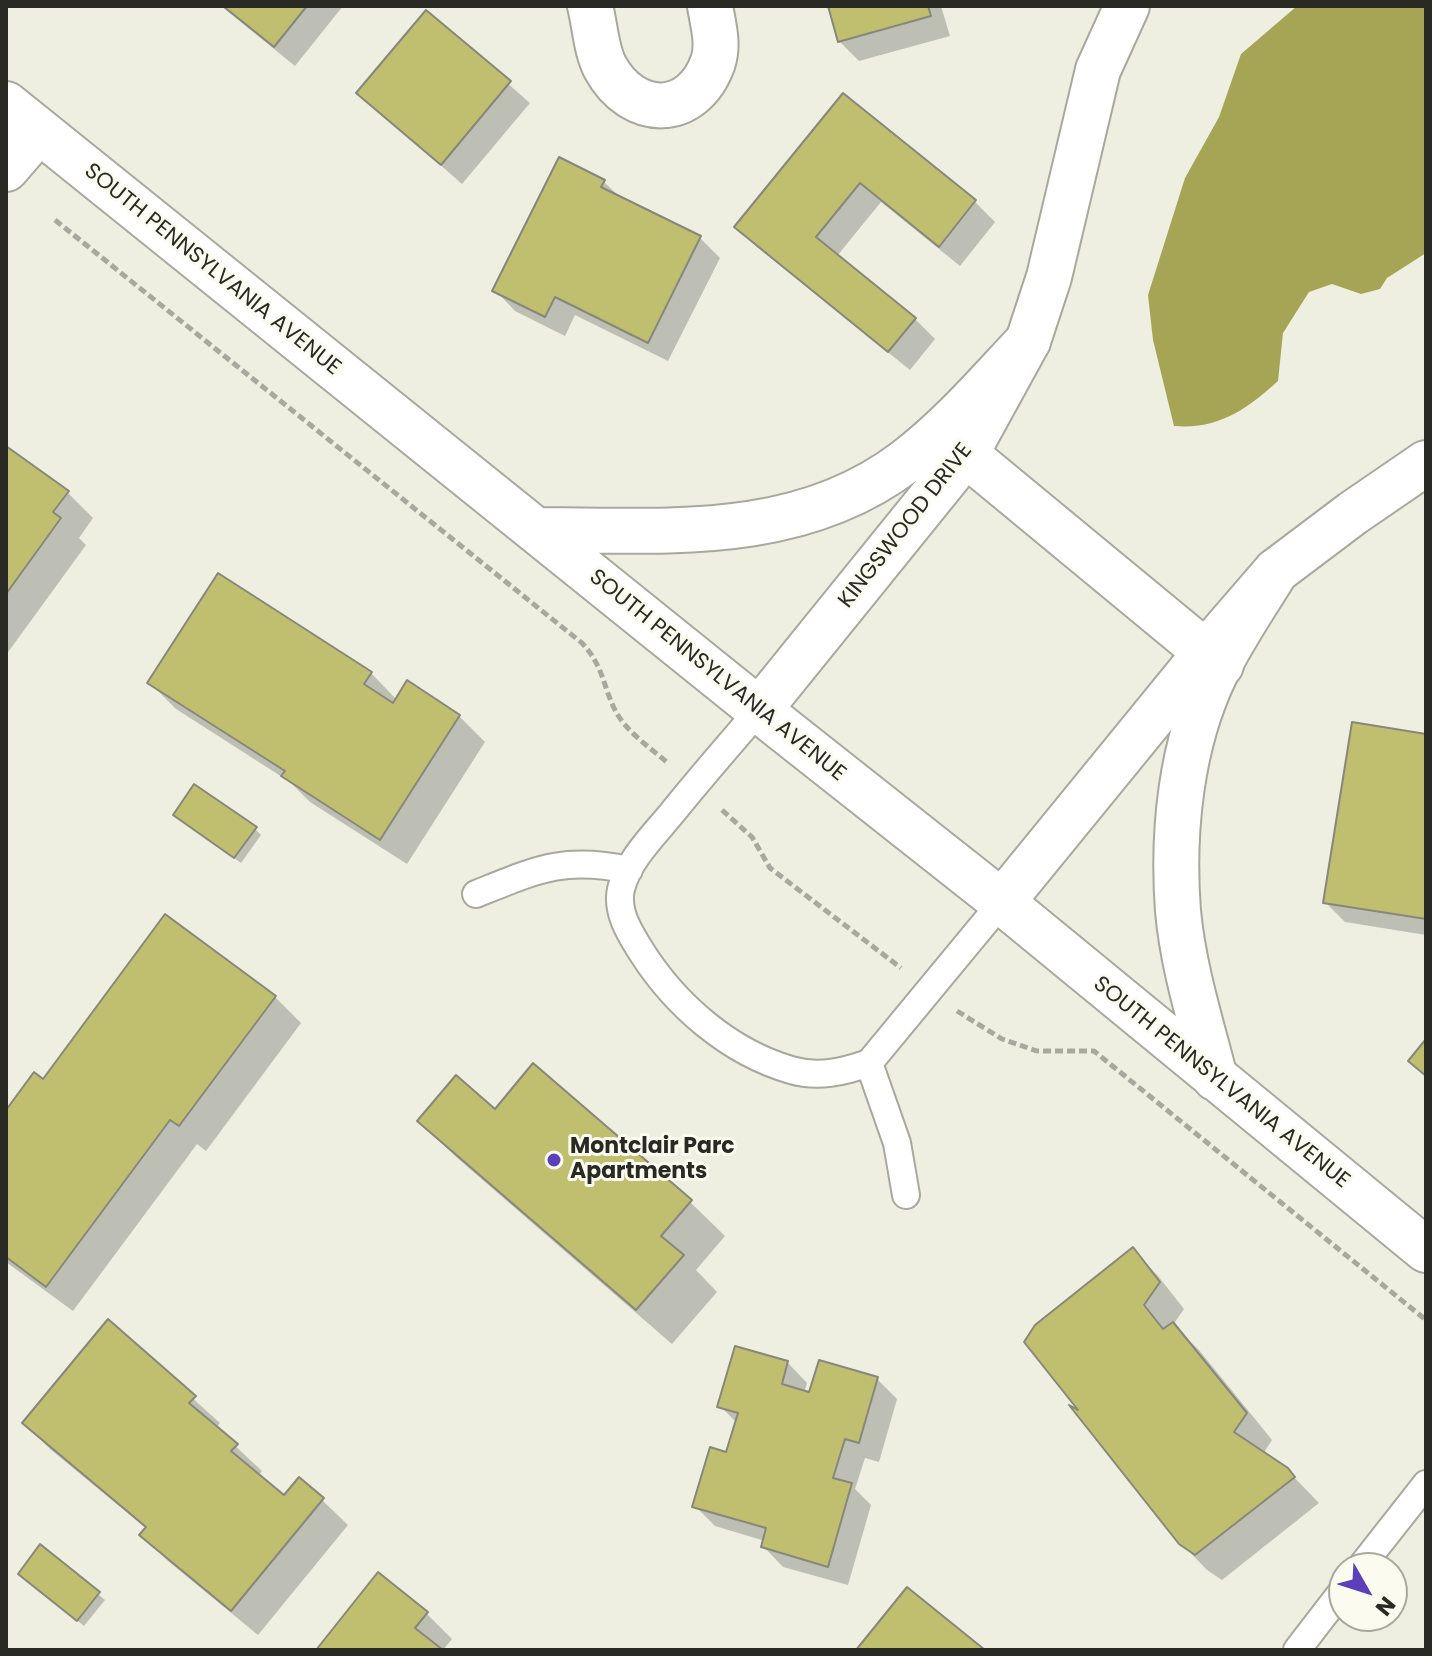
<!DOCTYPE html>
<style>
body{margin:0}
#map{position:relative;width:1432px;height:1656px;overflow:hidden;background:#eeefe1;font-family:Poppins,sans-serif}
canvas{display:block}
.frame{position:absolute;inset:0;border:8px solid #2a2a25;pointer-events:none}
.north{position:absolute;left:1328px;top:1552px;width:80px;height:80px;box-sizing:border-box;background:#fbfcef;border:2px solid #a7a89e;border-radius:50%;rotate:129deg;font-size:22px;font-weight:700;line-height:32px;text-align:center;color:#2a2a25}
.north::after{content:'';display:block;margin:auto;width:28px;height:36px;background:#5c40b9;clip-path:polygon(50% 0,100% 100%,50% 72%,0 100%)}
</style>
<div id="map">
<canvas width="1432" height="1656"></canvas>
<div class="frame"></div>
<div class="north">N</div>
</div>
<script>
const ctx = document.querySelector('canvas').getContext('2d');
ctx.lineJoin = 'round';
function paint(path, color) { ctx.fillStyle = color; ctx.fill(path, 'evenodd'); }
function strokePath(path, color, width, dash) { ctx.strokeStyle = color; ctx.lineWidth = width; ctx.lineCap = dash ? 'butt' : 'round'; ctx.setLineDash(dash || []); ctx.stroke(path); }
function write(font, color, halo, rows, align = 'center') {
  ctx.font = font + ' Poppins,sans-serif'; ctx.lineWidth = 6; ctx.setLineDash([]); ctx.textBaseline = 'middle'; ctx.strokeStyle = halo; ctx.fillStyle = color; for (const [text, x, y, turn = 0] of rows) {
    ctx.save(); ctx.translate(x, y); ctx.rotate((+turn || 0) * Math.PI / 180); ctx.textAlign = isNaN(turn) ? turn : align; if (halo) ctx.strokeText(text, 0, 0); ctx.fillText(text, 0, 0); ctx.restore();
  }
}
paint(new Path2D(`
 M 1297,6 L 1426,6 L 1426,253 L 1387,278 L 1380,289 L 1361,294 L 1332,284 L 1309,292 L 1283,333 L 1278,381 C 1247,409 1218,430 1174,426 L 1153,340 L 1148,295 L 1185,178 L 1219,117 L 1241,54 Z`), '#a6a556');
paint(new Path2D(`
 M 221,6 L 343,6 L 295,66 Z
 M 830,6 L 941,6 L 950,36 L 859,61 L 839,41 Z
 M 427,13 L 530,103 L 462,184 L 358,93 Z
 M 843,95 L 975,202 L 995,222 L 960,266 L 881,202 L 837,256 L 915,319 L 935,339 L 910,370 L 757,247 L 737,227 Z
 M 604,182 L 622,199 L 700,238 L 720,258 L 668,361 L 575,315 L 565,336 L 515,311 L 495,290 Z
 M 6,448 L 67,492 L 93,518 L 79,538 L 86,545 L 6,655 Z
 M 371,673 L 397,700 L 459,716 L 485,742 L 407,864 L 310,802 L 290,782 L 176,709 L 150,683 Z
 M 1426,736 L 1426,935 L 1345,922 L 1325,902 Z
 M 182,821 L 255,829 L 261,835 L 241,863 Z
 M 275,997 L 301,1023 L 206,1151 L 197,1144 L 73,1311 L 6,1262 L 6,1114 Z
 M 495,1111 L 690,1202 L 725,1236 L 696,1270 L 717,1292 L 672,1344 L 455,1156 L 420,1121 Z
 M 1133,1250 L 1158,1276 L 1184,1309 L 1173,1325 L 1199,1350 L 1272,1440 L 1263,1454 L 1287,1470 L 1319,1503 L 1222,1580 L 1207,1570 L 1181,1543 Z
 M 108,1322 L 220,1423 L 216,1428 L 262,1471 L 258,1476 L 284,1498 L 322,1500 L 348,1525 L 258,1635 L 168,1561 L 142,1535 L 147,1529 L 50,1449 L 24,1423 Z
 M 787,1362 L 807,1383 L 804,1393 L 877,1379 L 897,1399 L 879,1462 L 865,1458 L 855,1489 L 871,1505 L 848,1585 L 783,1567 L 763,1546 L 765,1541 L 715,1526 L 695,1506 L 728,1454 L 737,1423 L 720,1406 Z
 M 41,1547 L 105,1600 L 84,1626 L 27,1580 Z
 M 426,1613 L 452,1639 L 443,1650 L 318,1650 Z`), '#0003');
const building = new Path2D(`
 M 223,6 L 307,6 L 274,47 Z
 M 828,6 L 928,6 L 931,16 L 838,42 Z
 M 426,10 L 511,81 L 441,165 L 356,93 Z
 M 843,93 L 976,200 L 939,247 L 860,183 L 816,237 L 916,318 L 888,352 L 734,227 Z
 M 559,157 L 605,180 L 601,187 L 701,236 L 648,343 L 555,297 L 545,317 L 492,291 Z
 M 6,446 L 69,491 L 53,512 L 61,518 L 6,594 Z
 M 218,573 L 372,672 L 364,684 L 393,703 L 407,680 L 460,715 L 380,840 L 281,776 L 285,771 L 147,683 Z
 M 1352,722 L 1426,734 L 1426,919 L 1323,903 Z
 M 194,784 L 257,827 L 234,858 L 173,815 Z
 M 165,914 L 276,996 L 179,1126 L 170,1120 L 46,1287 L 6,1257 L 6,1110 L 34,1072 L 43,1079 Z
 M 1426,1039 L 1426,1076 L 1408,1061 Z
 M 533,1063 L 692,1200 L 661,1236 L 684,1255 L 636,1310 L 417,1121 L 456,1075 L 495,1109 Z
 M 1133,1247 L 1160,1282 L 1144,1305 L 1163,1329 L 1173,1322 L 1247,1413 L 1234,1432 L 1288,1468 L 1295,1477 L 1195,1555 L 1179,1544 L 1069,1405 L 1078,1410 L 1024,1342 L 1035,1325 Z
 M 108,1319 L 196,1396 L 189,1403 L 238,1444 L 231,1451 L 284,1495 L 299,1477 L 324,1498 L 231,1611 L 139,1535 L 146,1527 L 22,1423 Z
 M 735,1346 L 788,1361 L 782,1384 L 809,1392 L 819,1360 L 878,1377 L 859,1443 L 845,1439 L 833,1478 L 852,1483 L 828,1567 L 761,1547 L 766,1528 L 692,1507 L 710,1447 L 726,1452 L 738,1413 L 717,1407 Z
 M 40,1544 L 100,1592 L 77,1621 L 18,1574 Z
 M 378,1572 L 428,1612 L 415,1628 L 443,1650 L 316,1650 Z
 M 907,1587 L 985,1650 L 856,1650 Z`);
paint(building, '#bfbf6f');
strokePath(building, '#87877b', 2);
const service = new Path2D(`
 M 759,710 C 730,744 700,778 672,813 C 654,835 628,860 621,889 C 616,911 629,932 641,951 C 675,1005 729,1052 791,1070 C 818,1078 843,1072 869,1063 L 1002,902
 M 476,894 C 536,870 563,856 629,870
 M 869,1063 L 897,1143 L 906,1195
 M 1360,1568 L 1426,1484
 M 1297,1650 L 1344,1589`);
const minor = new Path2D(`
 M 590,6 C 595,25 596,50 605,67 C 633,119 693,119 713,62 C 719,44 713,24 710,6
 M 6,169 L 39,131`);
const tertiary = new Path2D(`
 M 945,437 L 1221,665
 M 759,710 L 966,454 L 1028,341 L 1049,277 L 1098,70 L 1127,6
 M 1002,902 L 1206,652 L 1276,571 L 1353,513 L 1426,463`);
const secondary = new Path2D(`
 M 6,104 L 759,710 L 1002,902 L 1426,1250
 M 535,530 C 664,530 797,544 906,461 C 952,426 989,382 1028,341
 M 1215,1078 C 1201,1023 1183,967 1178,911 C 1172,831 1181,744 1216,672 C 1233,637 1256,604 1276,571`);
strokePath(service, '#a8a99c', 30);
strokePath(minor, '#a8a99c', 48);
strokePath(tertiary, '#a8a99c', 48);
strokePath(secondary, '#a8a99c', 48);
strokePath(new Path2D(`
 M 55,220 L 582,643 C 604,667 602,684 615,710 C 626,732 651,748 669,764
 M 722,810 L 752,837 L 770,868 L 901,968
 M 957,1011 L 1002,1039 L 1037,1051 L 1094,1051 L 1426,1320`), '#a8a99e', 5, [8, 4]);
strokePath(service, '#fff', 26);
strokePath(minor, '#fff', 44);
strokePath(tertiary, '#fff', 44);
strokePath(secondary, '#fff', 44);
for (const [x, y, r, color] of [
 [554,1160,8,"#5c40b9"]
]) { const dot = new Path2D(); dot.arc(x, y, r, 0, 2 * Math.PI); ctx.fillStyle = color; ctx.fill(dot); strokePath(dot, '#fbfcef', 3); }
write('22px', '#2a2a25', '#fbfcef', [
 ["SOUTH PENNSYLVANIA AVENUE",212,270,39],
 ["KINGSWOOD DRIVE",906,526,-52],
 ["SOUTH PENNSYLVANIA AVENUE",717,676,39],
 ["SOUTH PENNSYLVANIA AVENUE",1221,1083,39]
]);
write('bold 22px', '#2a2a25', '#fbfcef', [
 ["Montclair Parc",570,1147],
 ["Apartments",570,1172]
], 'left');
</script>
